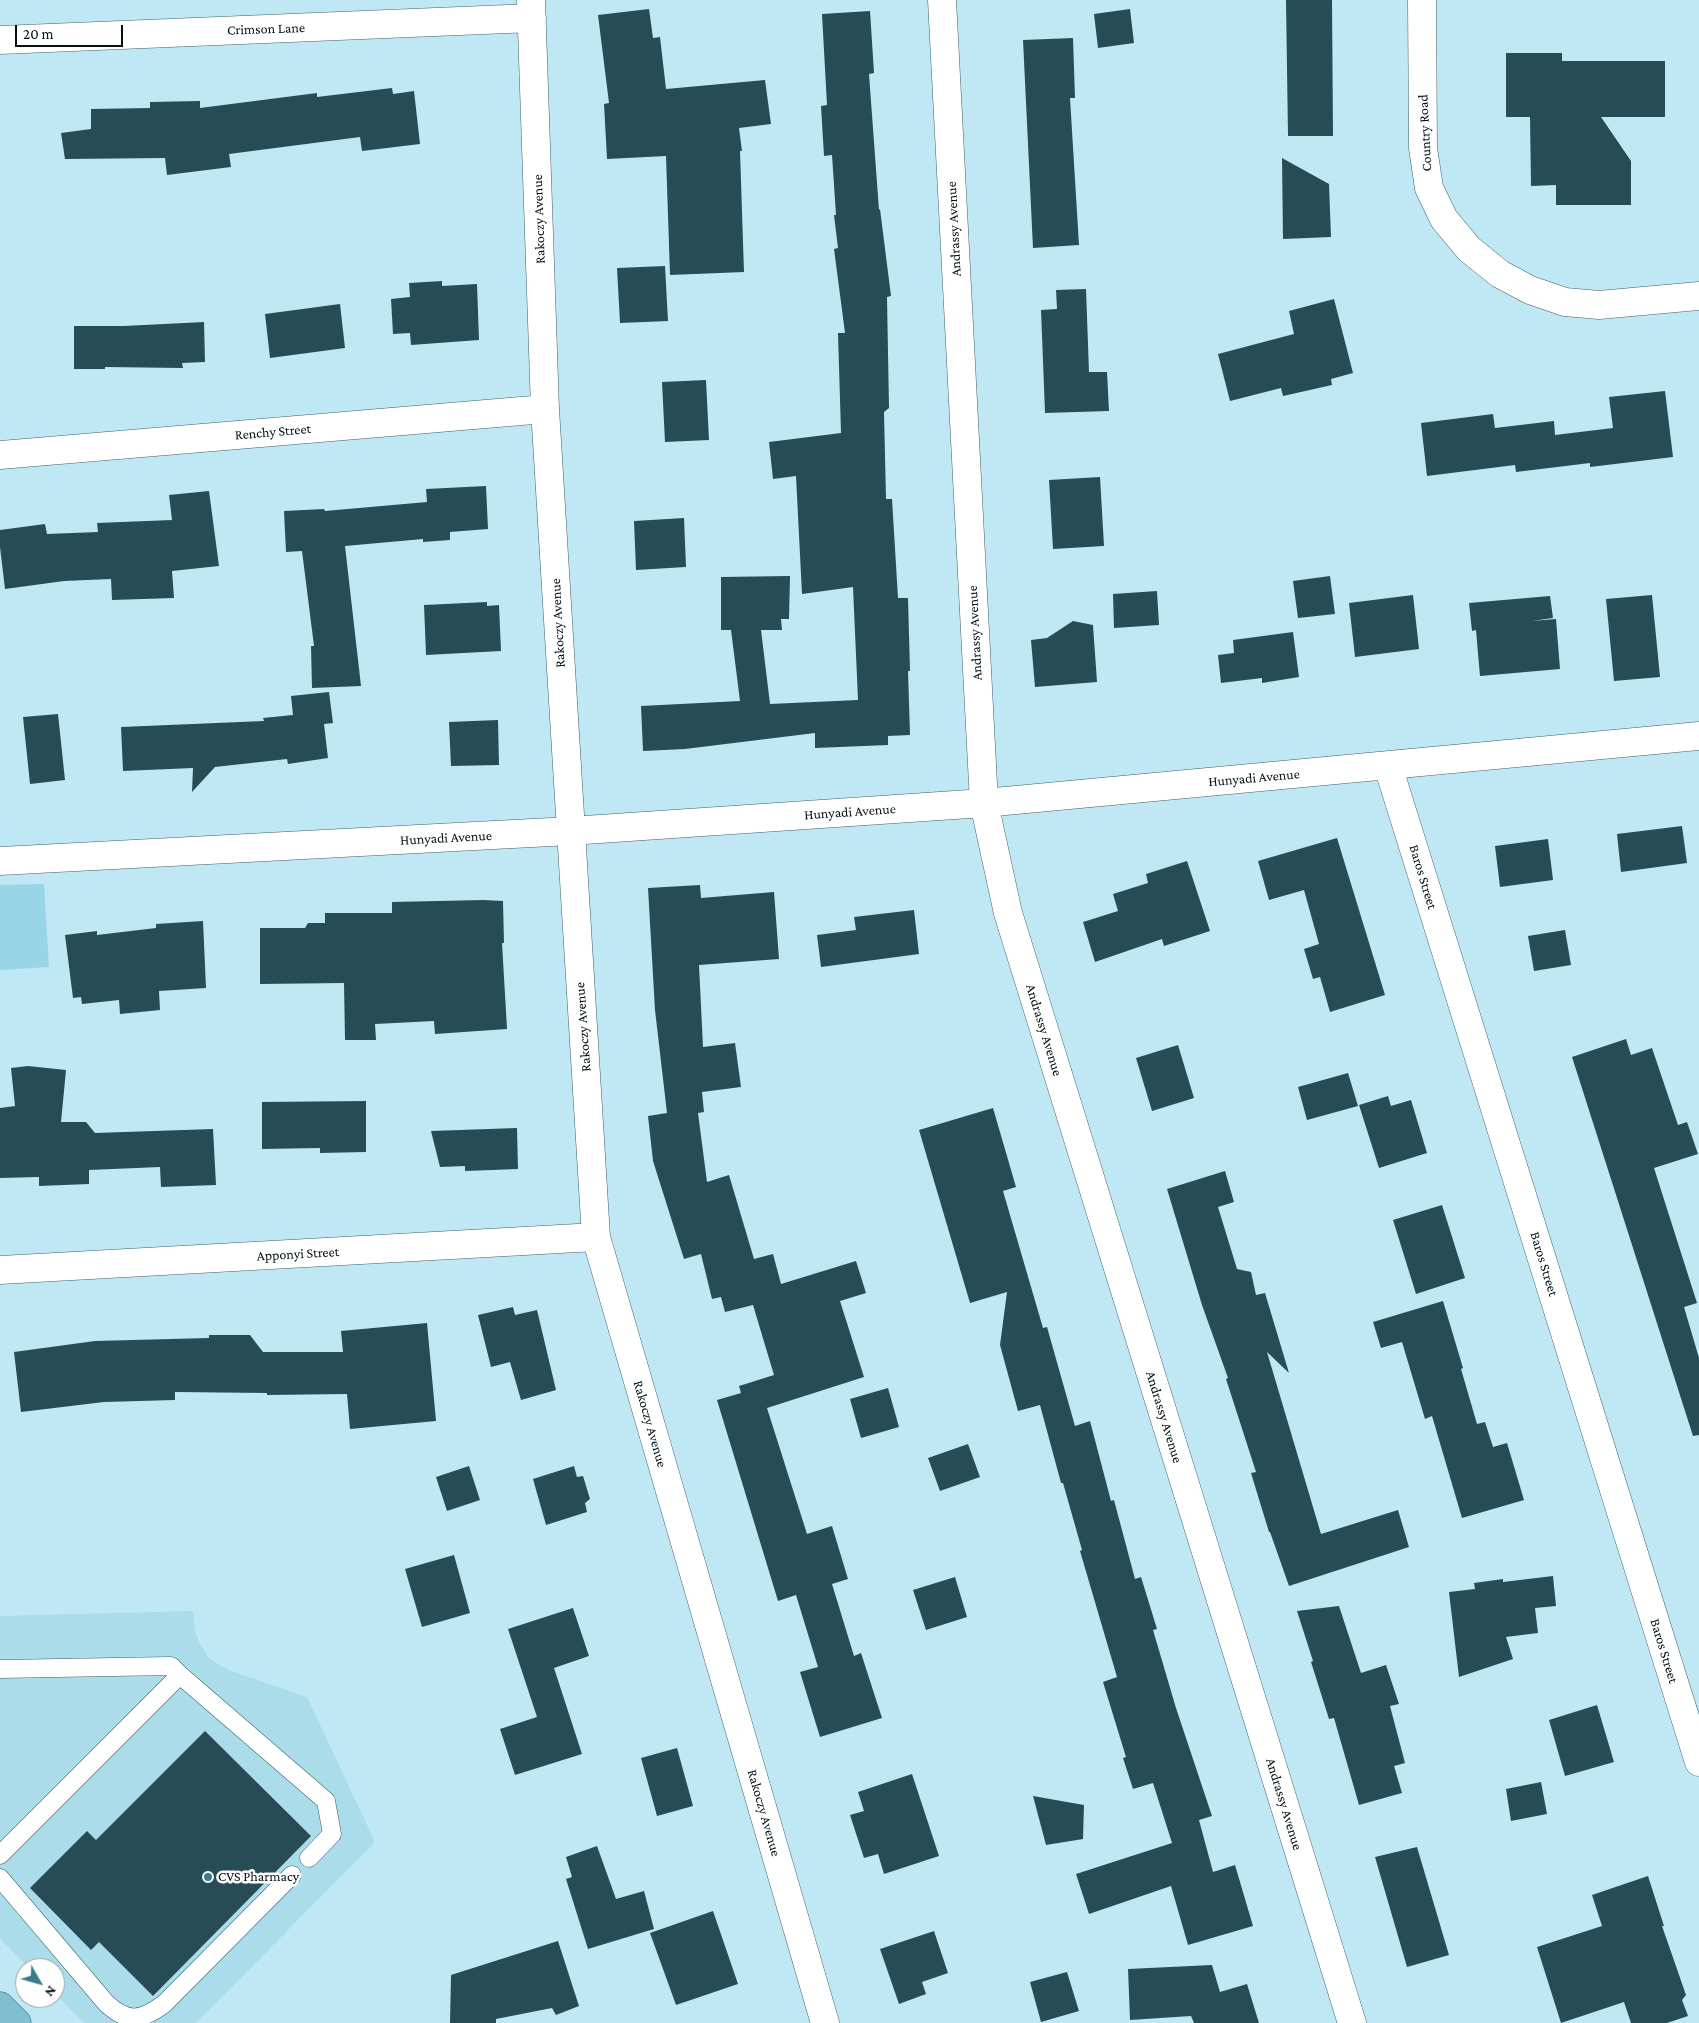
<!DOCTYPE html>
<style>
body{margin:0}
#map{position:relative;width:1699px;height:2023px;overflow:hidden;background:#c0e8f4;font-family:"Crimson Pro",serif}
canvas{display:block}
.north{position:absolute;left:15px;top:1958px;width:50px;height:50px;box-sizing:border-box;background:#fff;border:1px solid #9a9fa1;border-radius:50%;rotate:128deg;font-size:14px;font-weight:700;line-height:20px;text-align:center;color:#031014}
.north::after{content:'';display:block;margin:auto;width:18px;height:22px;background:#3a7c8d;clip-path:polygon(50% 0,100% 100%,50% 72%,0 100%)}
.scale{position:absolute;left:15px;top:25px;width:108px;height:22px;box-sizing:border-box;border:2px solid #031014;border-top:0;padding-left:6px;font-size:15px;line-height:18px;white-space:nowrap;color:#031014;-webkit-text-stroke:4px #fff;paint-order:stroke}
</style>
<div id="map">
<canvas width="1699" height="2023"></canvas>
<div class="north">N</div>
<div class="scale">20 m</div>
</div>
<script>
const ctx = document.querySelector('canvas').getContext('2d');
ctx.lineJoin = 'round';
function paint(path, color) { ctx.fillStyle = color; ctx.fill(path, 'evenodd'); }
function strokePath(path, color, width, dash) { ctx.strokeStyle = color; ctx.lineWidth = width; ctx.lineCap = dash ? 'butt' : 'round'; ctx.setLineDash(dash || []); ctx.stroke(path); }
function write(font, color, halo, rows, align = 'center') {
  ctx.font = font + ' "Crimson Pro",serif'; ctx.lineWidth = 5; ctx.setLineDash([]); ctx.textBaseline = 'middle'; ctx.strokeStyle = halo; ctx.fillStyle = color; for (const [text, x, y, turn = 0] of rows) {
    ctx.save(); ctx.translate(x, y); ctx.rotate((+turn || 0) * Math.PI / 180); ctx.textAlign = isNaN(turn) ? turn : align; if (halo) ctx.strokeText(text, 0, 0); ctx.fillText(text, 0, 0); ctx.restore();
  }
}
paint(new Path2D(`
 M 193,1611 L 195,1632 L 200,1644 L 208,1657 L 219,1665 L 231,1671 L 307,1697 L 375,1842 L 196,2023 L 84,2023 L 55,1994 L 55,1968 L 29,1968 L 0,1938 L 0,1616 Z`), '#abdcea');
paint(new Path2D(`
 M 44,884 L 49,967 L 0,970 L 0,885 Z`), '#97d5e7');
paint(new Path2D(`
 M 1286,0 L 1332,0 L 1333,136 L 1288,136 Z
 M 649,9 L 653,38 L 660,37 L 666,89 L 765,80 L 771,124 L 739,128 L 742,151 L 740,151 L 744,272 L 670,275 L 666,156 L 607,159 L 604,104 L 609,103 L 598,15 Z
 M 1130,9 L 1134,43 L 1098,48 L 1094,14 Z
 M 870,11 L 874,73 L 869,74 L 879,210 L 880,209 L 891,296 L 887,297 L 889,408 L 884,412 L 886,499 L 892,499 L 898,598 L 908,598 L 910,671 L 908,671 L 910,735 L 888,736 L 888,745 L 815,748 L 815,733 L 685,749 L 643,751 L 641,706 L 740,701 L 731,630 L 721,630 L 721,577 L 790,576 L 789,619 L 781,619 L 782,630 L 761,630 L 770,704 L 858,700 L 853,587 L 802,594 L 796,476 L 773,479 L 769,442 L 841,433 L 838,333 L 845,333 L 834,249 L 838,248 L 834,215 L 836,215 L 832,155 L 824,156 L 821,106 L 827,105 L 822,14 Z
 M 1073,38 L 1075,98 L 1070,98 L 1079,245 L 1033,248 L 1023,40 Z
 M 1506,53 L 1562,53 L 1562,61 L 1665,61 L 1665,117 L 1601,117 L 1631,161 L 1631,205 L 1556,205 L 1556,185 L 1531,186 L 1530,117 L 1506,117 Z
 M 392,88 L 393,94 L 414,91 L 420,144 L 362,151 L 360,137 L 229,154 L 231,167 L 167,175 L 165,158 L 65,159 L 61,133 L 91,129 L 91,109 L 150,108 L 150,102 L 200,101 L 200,108 L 317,93 L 317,97 Z
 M 1282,158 L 1329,184 L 1331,237 L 1283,239 Z
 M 665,266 L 668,321 L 620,323 L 617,268 Z
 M 442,281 L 442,286 L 477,284 L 479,340 L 411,345 L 410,333 L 393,334 L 391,299 L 410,297 L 409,283 Z
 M 1086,289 L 1089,372 L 1107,372 L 1109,411 L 1045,413 L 1041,310 L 1057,309 L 1056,290 Z
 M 1334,299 L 1353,373 L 1331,379 L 1332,385 L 1283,396 L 1281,388 L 1230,401 L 1218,354 L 1294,334 L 1289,311 Z
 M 340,304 L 345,348 L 270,358 L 265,314 Z
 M 204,322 L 205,362 L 182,363 L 183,368 L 105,367 L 105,369 L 74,369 L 74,326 L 124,326 Z
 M 706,380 L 709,440 L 665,442 L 662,382 Z
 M 1665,391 L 1673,457 L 1590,467 L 1590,463 L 1516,472 L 1515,465 L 1427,476 L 1421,423 L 1493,414 L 1495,428 L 1554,421 L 1555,435 L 1613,428 L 1609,397 Z
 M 1100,477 L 1104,546 L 1053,549 L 1049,480 Z
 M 486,486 L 488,529 L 450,532 L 450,540 L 423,542 L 423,539 L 345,546 L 361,686 L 312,688 L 311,646 L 314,646 L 302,551 L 286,552 L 284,511 L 324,509 L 325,511 L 427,502 L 426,489 Z
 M 209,491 L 219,566 L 172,571 L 174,598 L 112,600 L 111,579 L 64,581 L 5,589 L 0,547 L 0,530 L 45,524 L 47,534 L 98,532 L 97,523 L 172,520 L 169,495 Z
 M 684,518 L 686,567 L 636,570 L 634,521 Z
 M 1330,576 L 1335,614 L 1298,618 L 1293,581 Z
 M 1157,591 L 1159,625 L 1114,628 L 1113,594 Z
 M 1413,595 L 1419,649 L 1355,657 L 1349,603 Z
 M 1652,595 L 1660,677 L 1614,681 L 1606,599 Z
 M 1550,596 L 1553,618 L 1532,621 L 1556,619 L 1560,669 L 1480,676 L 1476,630 L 1472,631 L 1469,603 Z
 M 487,602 L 487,606 L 499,605 L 501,651 L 426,655 L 424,605 Z
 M 1073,621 L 1093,625 L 1097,682 L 1035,687 L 1031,640 L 1047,638 Z
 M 1293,632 L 1299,677 L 1262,683 L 1262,678 L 1221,683 L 1218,655 L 1234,653 L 1233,640 Z
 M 329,692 L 333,723 L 324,724 L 328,758 L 288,764 L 287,759 L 215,767 L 192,792 L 193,768 L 123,771 L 121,727 L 264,721 L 263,718 L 293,715 L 291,696 Z
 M 58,714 L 65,780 L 30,784 L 23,717 Z
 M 498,720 L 499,765 L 451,766 L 449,722 Z
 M 1682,826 L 1687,863 L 1621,872 L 1617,834 Z
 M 1337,838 L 1385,995 L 1330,1012 L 1320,977 L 1313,979 L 1304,949 L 1319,944 L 1304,890 L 1269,900 L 1258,861 Z
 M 1548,839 L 1553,880 L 1500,887 L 1495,846 Z
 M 1187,861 L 1210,931 L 1164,946 L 1162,939 L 1095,962 L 1083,922 L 1118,911 L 1113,894 L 1148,883 L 1146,874 Z
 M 700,885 L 701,898 L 774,892 L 779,959 L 699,965 L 703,1047 L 735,1043 L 741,1087 L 702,1092 L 704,1112 L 698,1113 L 707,1182 L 729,1175 L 754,1259 L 773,1254 L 781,1284 L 856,1261 L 866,1293 L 840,1301 L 864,1377 L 767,1408 L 807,1534 L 832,1526 L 848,1579 L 832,1584 L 854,1656 L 861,1653 L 882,1718 L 820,1737 L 800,1672 L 818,1667 L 796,1595 L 778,1601 L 717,1400 L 741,1393 L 739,1386 L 774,1375 L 753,1305 L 725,1312 L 721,1297 L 712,1299 L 701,1254 L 684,1259 L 653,1161 L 648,1116 L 667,1113 L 655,1010 L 648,888 Z
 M 484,900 L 503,901 L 504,943 L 502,943 L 507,1029 L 435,1034 L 434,1021 L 375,1024 L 376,1040 L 345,1040 L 344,983 L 260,984 L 260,928 L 305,928 L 308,923 L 325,923 L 325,913 L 392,913 L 392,902 Z
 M 914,910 L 919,954 L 821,967 L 817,935 L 856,930 L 854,917 Z
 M 203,921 L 206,988 L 159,991 L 160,1010 L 120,1014 L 119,1000 L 82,1004 L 81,997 L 73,998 L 65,935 L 97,931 L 97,935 L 156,928 L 156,924 Z
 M 1565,930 L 1571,965 L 1534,971 L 1528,936 Z
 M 1626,1039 L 1631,1055 L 1652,1048 L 1678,1125 L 1687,1122 L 1698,1154 L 1654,1168 L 1697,1303 L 1684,1307 L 1699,1358 L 1699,1435 L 1693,1436 L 1572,1057 Z
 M 1178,1045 L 1194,1098 L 1152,1111 L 1136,1058 Z
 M 28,1066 L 66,1070 L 61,1122 L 86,1122 L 95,1133 L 213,1129 L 216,1185 L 161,1187 L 160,1167 L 89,1170 L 89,1184 L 39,1186 L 39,1177 L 0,1178 L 0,1108 L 15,1106 L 11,1068 Z
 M 1348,1073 L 1358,1106 L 1307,1120 L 1298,1087 Z
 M 1388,1096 L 1391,1106 L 1411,1100 L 1427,1153 L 1379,1168 L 1359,1105 Z
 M 366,1101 L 366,1152 L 320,1153 L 320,1148 L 262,1149 L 262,1102 Z
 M 993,1108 L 1016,1187 L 1003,1191 L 1043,1328 L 1047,1327 L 1075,1426 L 1090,1421 L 1111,1501 L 1114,1500 L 1135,1579 L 1141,1577 L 1157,1629 L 1153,1630 L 1176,1708 L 1212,1816 L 1199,1820 L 1213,1872 L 1235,1865 L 1253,1926 L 1188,1945 L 1171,1886 L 1089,1914 L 1076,1874 L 1172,1843 L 1153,1783 L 1133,1789 L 1123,1758 L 1126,1757 L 1103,1682 L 1117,1677 L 1080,1551 L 1082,1550 L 1063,1483 L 1061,1483 L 1040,1405 L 1018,1411 L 1000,1345 L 1007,1292 L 970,1303 L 919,1130 Z
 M 517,1128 L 518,1169 L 465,1171 L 465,1166 L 440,1167 L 431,1131 Z
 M 1225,1171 L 1234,1202 L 1218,1207 L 1237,1269 L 1251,1272 L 1256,1295 L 1265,1293 L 1289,1373 L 1267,1352 L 1321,1534 L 1398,1510 L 1409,1547 L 1289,1586 L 1270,1532 L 1269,1532 L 1251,1473 L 1256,1472 L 1226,1379 L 1228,1378 L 1202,1305 L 1167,1189 Z
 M 1442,1205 L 1465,1278 L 1416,1294 L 1393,1220 Z
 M 1443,1301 L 1463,1368 L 1461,1369 L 1477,1424 L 1485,1422 L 1493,1447 L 1507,1443 L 1524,1500 L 1462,1518 L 1432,1416 L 1425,1419 L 1402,1342 L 1381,1348 L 1373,1322 Z
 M 513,1307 L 515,1315 L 537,1310 L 556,1390 L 521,1400 L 510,1362 L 491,1367 L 478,1315 Z
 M 427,1323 L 436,1421 L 350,1429 L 347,1394 L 267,1395 L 267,1393 L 175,1392 L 175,1400 L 104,1402 L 21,1412 L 14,1352 L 95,1341 L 209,1338 L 209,1335 L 250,1335 L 263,1352 L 343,1352 L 341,1331 Z
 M 888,1388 L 899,1427 L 861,1438 L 850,1399 Z
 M 968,1444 L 980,1477 L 940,1491 L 928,1458 Z
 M 469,1466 L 480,1500 L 447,1511 L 436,1477 Z
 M 574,1466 L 577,1477 L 583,1476 L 590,1499 L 585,1503 L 587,1512 L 546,1525 L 533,1479 Z
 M 454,1555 L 470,1613 L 422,1627 L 405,1569 Z
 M 1553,1576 L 1556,1606 L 1535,1608 L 1538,1633 L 1506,1637 L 1513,1659 L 1459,1677 L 1449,1592 L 1475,1589 L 1474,1583 L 1503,1579 L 1503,1582 Z
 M 955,1577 L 967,1617 L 926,1630 L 913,1590 Z
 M 1339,1606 L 1361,1673 L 1386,1665 L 1399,1704 L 1390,1706 L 1405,1763 L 1394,1766 L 1402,1793 L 1359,1805 L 1334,1718 L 1329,1719 L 1311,1662 L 1313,1661 L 1297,1611 Z
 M 573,1608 L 589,1656 L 554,1668 L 582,1754 L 515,1775 L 500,1729 L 537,1717 L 508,1629 Z
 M 1597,1705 L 1614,1762 L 1565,1776 L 1549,1720 Z
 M 205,1731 L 311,1836 L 153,1996 L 99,1942 L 91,1950 L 30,1888 L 87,1831 L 96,1840 Z
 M 677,1748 L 693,1806 L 657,1816 L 641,1758 Z
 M 912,1774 L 939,1856 L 884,1874 L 878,1854 L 864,1858 L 850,1815 L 864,1811 L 858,1792 Z
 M 1541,1782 L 1547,1814 L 1511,1821 L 1506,1789 Z
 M 1033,1796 L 1084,1805 L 1083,1839 L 1046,1845 Z
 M 597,1846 L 616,1899 L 644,1891 L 654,1929 L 588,1949 L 566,1879 L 572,1877 L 566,1857 Z
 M 1417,1847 L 1449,1955 L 1407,1967 L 1375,1857 Z
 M 1648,1876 L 1664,1926 L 1662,1926 L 1686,1995 L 1682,2000 L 1688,2016 L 1667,2023 L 1631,2023 L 1624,2002 L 1561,2023 L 1537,1947 L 1602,1926 L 1592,1895 Z
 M 713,1911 L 738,1984 L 676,2005 L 650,1933 Z
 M 934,1931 L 948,1973 L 922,1982 L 926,1994 L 899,2004 L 880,1949 Z
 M 558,1941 L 579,2006 L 556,2015 L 552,2008 L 496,2019 L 496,2023 L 450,2023 L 451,1975 Z
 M 1212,1965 L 1220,1992 L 1247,1984 L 1259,2023 L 1194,2023 L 1191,2016 L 1130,2020 L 1128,1969 Z
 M 1067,1972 L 1079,2011 L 1041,2022 L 1030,1982 Z`), '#274c56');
const lane = new Path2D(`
 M 0,1669 L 171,1666 L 180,1675 L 0,1855
 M 180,1675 L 326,1801 L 332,1834 L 309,1858
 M 0,1878 L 106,2003 C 127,2023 141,2021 164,2004 L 292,1875`);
const street = new Path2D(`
 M 531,0 L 545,409 L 596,1237 L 825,2023
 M 942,0 L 984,803 L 1008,913 L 1352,2023
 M 1422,0 L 1423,148 L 1429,188 L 1444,219 L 1469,249 L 1500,274 L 1530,290 L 1565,302 L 1599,305 L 1699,296
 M 0,40 L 532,18
 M 0,455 L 545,409
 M 1388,766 L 1699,1762
 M 0,861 L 570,831 L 984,803 L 1699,736
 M 0,1270 L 596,1237`);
const primary = new Path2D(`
 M 0,2006 L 17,2023`);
strokePath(lane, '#3c616c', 19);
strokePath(street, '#3c616c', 29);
strokePath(primary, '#206677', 29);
strokePath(lane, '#fff', 18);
strokePath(street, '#fff', 28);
strokePath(primary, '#82bfce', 28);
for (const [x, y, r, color] of [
 [208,1877,5,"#3a7c8d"]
]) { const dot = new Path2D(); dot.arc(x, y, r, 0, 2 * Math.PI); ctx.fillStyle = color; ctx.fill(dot); strokePath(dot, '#fff', 2); }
write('14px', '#031014', '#fff', [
 ["Crimson Lane",266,29,-2],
 ["Country Road",1425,133,-93],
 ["Rakoczy Avenue",539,219,-92],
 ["Andrassy Avenue",954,229,-93],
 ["Renchy Street",273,432,-5],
 ["Rakoczy Avenue",558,623,-93],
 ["Andrassy Avenue",975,633,-93],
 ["Hunyadi Avenue",1254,778,-5],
 ["Hunyadi Avenue",850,812,-4],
 ["Hunyadi Avenue",446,838,-3],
 ["Baros Street",1423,877,73],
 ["Rakoczy Avenue",583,1027,-94],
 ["Andrassy Avenue",1044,1030,73],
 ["Apponyi Street",298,1254,-3],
 ["Baros Street",1544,1264,73],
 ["Andrassy Avenue",1164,1417,73],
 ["Rakoczy Avenue",650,1424,74],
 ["Baros Street",1664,1651,73],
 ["Andrassy Avenue",1284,1804,73],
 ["Rakoczy Avenue",764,1813,74]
]);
write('14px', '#031014', '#fff', [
 ["CVS Pharmacy",218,1877]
], 'left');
</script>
